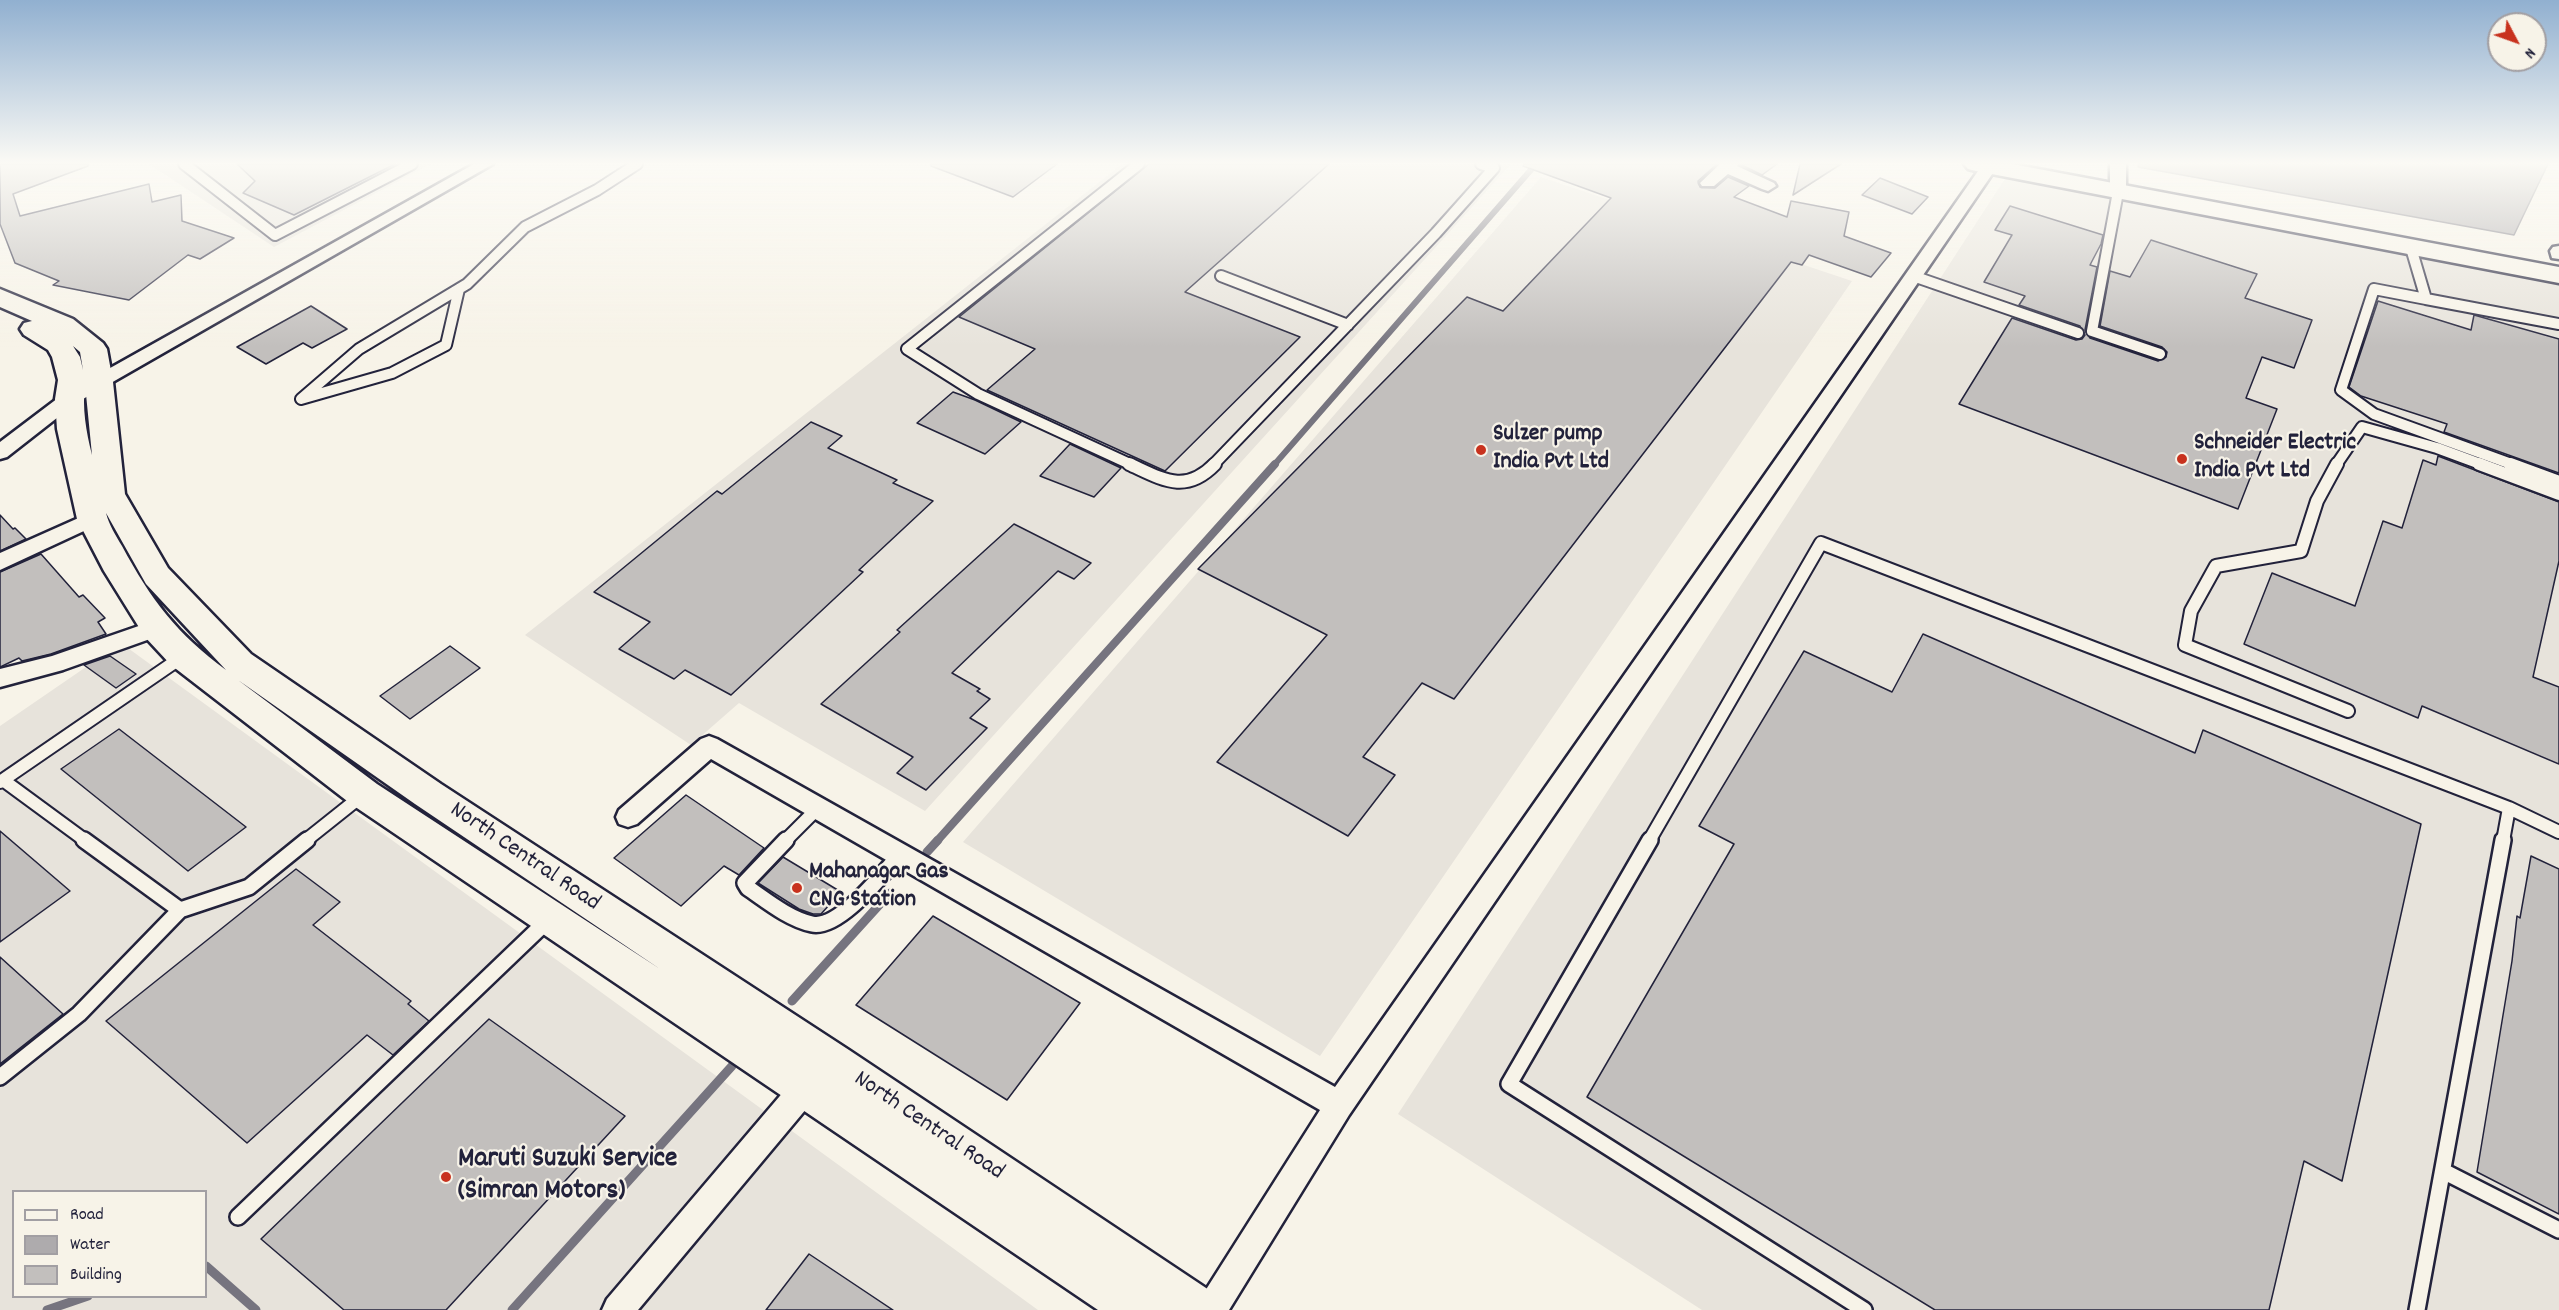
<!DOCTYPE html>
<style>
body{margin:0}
#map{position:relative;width:2559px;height:1310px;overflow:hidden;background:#f7f3e8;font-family:Dekko,sans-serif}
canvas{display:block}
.legend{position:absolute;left:12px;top:1190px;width:195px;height:108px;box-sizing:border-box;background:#f7f3e8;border:2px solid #a29fa3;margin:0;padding:8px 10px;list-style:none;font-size:18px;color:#22223b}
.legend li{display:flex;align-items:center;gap:12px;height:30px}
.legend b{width:30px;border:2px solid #a29fa3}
.north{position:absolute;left:2487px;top:12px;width:60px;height:60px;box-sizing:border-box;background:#f7f3e8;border:2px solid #a29fa3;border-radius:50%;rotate:131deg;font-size:16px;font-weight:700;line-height:24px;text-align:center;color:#22223b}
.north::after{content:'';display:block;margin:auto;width:21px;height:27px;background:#c8321e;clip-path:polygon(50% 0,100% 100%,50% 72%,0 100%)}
</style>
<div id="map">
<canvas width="2559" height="1310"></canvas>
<ul class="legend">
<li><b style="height:8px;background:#f7f3e8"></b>Road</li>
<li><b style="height:16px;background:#aeabad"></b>Water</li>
<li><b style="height:16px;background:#c2bfbd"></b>Building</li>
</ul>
<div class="north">N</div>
</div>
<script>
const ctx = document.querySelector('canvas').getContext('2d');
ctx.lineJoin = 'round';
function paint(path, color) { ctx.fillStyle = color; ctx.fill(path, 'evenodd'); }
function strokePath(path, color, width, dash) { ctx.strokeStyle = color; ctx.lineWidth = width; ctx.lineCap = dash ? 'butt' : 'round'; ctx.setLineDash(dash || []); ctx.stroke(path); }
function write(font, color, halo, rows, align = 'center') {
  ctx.font = font + ' Dekko,sans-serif'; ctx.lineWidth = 4.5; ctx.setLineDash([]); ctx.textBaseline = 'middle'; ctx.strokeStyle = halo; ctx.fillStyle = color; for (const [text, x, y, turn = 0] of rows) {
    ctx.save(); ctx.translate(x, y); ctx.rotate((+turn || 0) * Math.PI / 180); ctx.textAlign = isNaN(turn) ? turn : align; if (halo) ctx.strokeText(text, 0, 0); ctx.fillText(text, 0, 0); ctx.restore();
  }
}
paint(new Path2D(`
 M 149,164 L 431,164 L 274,247 Z
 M 1122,164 L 1511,164 L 925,811 L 739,703 L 691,745 L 525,635 Z
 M 1541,177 L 1852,281 L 1320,1056 L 963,842 Z
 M 2006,177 L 2559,285 L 2559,1310 L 1702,1310 L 1398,1114 Z
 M 121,643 L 1038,1310 L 0,1310 L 0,726 ZM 14,1192 L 206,1192 L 206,1296 L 14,1296 Z`), '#e7e3db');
const water = new Path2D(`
 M 2139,164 L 2548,164 L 2514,235 L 2138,167 Z`);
paint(water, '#aeabad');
strokePath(water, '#76747f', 1.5);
strokePath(new Path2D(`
 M 1274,465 L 1536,164`), '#76747f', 6);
strokePath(new Path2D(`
 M 937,841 L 1275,464`), '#76747f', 8);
strokePath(new Path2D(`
 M 927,852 L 938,840
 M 792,1001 L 890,893
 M 206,1266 L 256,1310
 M 47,1310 L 88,1296
 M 512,1310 L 732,1066`), '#76747f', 9);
const building = new Path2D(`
 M 0,164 L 88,164 L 88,166 L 13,194 L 20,216 L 149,184 L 152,202 L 181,195 L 182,221 L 234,238 L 200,259 L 188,255 L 129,300 L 53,285 L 59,281 L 15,263 L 0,224 Z
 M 237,164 L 395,164 L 294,215 L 243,193 L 255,181 Z
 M 931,164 L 1057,164 L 1013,197 L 931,166 Z
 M 1149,164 L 1329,164 L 1185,292 L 1300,337 L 1165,471 L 987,390 L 1035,349 L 959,317 Z
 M 1524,164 L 1717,164 L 1698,181 L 1700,187 L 1715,188 L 1728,177 L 1749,186 L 1734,197 L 1787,217 L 1791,201 L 1849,212 L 1844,236 L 1891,253 L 1871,277 L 1809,255 L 1802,265 L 1791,262 L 1454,699 L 1422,683 L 1363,757 L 1395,775 L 1348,836 L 1217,762 L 1327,635 L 1198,569 L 1467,297 L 1503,311 L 1611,198 L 1523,166 Z
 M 1740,164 L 1777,164 L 1762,175 Z
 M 1800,164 L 1841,164 L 1793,195 Z
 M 1880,178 L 1928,197 L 1912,214 L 1862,195 Z
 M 2010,206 L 2103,235 L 2101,244 L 2090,265 L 2097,267 L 2085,330 L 2090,338 L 2158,361 L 2166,357 L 2167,352 L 2162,347 L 2100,326 L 2110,271 L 2130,277 L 2151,240 L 2257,274 L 2245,298 L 2312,320 L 2294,368 L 2262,357 L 2246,398 L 2277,409 L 2238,509 L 1959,404 L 2012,318 L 2076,340 L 2082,339 L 2085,335 L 2080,326 L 2019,305 L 2025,296 L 1984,282 L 2012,235 L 1995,230 Z
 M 2378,301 L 2471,330 L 2474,315 L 2559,339 L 2559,473 L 2444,432 L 2447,424 L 2361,396 L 2349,387 Z
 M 311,306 L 347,329 L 312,348 L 303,343 L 266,364 L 237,347 Z
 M 953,392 L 975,400 L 1021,422 L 985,454 L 917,423 Z
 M 811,422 L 842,436 L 828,448 L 897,480 L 893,483 L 933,501 L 859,570 L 863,572 L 731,695 L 685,670 L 674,679 L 619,649 L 650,622 L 594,592 L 717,491 L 722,494 Z
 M 1070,444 L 1121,468 L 1094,497 L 1040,476 Z
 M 2438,456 L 2559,502 L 2559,561 L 2533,677 L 2559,687 L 2559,764 L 2422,706 L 2418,718 L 2244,644 L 2272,573 L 2355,606 L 2383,521 L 2402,528 L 2423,460 L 2436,465 Z
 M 0,515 L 13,529 L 15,528 L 26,539 L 0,551 Z
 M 1014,524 L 1091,563 L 1074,579 L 1058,571 L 952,673 L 980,689 L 977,691 L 990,699 L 970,718 L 987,728 L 926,790 L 897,773 L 913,757 L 821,704 L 900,632 L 897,630 Z
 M 41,554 L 79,597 L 83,595 L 105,618 L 98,622 L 106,634 L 51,654 L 22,661 L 19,658 L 0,667 L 0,572 Z
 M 1923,634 L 2195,753 L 2203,730 L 2421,824 L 2342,1181 L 2304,1161 L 2269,1310 L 1935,1310 L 1587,1097 L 1734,844 L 1699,826 L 1804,651 L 1892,692 Z
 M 450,646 L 480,668 L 410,719 L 380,696 Z
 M 110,656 L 136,674 L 116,688 L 84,665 Z
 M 119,729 L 246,827 L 188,871 L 61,769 Z
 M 686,795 L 764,848 L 739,875 L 724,866 L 681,906 L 614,858 Z
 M 0,831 L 70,891 L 0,942 Z
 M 2531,856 L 2559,869 L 2559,1214 L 2477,1172 L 2512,961 L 2517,916 L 2520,918 Z
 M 783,857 L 841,892 L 821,914 L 813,914 L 799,909 L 758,883 Z
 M 296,869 L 340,902 L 313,925 L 411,1001 L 408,1004 L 429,1021 L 393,1055 L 367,1035 L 247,1143 L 106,1021 Z
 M 933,916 L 1080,1003 L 1007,1100 L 856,1005 Z
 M 0,957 L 63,1014 L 0,1064 Z
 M 489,1019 L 625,1116 L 446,1310 L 344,1310 L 261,1239 Z
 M 809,1254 L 893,1310 L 766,1310 Z`);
paint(building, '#c2bfbd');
strokePath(building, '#22223b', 1.5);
const laneFar2 = new Path2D(`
 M 184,164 L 275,235 L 412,164
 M 2118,192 L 2092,331 L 2160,354
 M 2411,248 L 2426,299 L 2374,289 L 2341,390 L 2374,414 L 2514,465
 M 1221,276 L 1348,325
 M 1913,276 L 2078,333
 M 459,289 L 446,345 L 392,373 L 301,399 L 359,349 L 467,284 L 525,227 L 597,190 L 637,164
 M 2426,299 L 2559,324
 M 1132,465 L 978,394 L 907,349 L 1139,164
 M 1213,465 L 1436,233 L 1494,168 L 1481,164
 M 2336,465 L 2362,427 L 2437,448 L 2483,465`);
const laneFar1 = new Path2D(`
 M 1129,464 C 1162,479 1185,495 1215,464
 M 2337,464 L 2317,501 L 2301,551 L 2216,566 L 2191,611 L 2185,645 L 2348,711
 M 2479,464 L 2559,494
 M 2510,464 L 2559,482
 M 3,780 L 86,841
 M 0,782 L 182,657
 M 2509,808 L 2559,832
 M 305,841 L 364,794
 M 785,841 L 818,808
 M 1649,841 L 1821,543 L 2509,808 L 2503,841`);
const lane = new Path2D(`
 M 84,840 L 180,910 L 249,887 L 307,840
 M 786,840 L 745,883 L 748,888 C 767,901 789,919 812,924 C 839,930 883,873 900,855
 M 1650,840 L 1509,1084 L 1864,1310
 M 0,1077 L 79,1014 L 180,910
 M 2443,1171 L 2559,1230
 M 238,1217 L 548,920
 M 2417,1310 L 2503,840`);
const street = new Path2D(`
 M 474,164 L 493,164 L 76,403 L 7,457 L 0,459 L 0,442 L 62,395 Z
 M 1720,164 L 1738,164 L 1737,166 L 1774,183 L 1776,186 L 1768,191 L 1762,189 L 1728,174 L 1714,186 L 1702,186 L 1700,183 Z
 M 1983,164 L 1999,164 L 1349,1115 L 1229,1310 L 1195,1310 L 1200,1299 L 1320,1110 L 711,759 L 637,824 L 628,827 L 619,824 L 616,817 L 619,810 L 701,739 L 709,736 L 717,739 L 1335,1087 Z
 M 2110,164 L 2126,164 L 2126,192 L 2124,195 L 2112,195 L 2110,192 Z
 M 2559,246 L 2559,259 L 2552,258 L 2550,251 L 2553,247 Z
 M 92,512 L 99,514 L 102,519 L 99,524 L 0,570 L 0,553 Z
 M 156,620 L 164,622 L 167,628 L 164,634 L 63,670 L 0,687 L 0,669 L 52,656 Z
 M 812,1067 L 822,1070 L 826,1080 L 822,1090 L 638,1310 L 602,1310 L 607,1299 L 802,1070 Z`);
const secondary = new Path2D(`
 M 0,289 L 73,319 L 103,343 L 107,349 L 113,382 L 125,494 L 168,568 L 251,654 L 441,784 L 849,1050 L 1215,1294 L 1222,1310 L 1098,1310 L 351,804 L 171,665 L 145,637 L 104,571 L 77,519 L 57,429 L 55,399 L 58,380 L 52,357 L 48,350 L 24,335 L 20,329 L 24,323 L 32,321 L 0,307 ZM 73,346 L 80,352 L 83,370 L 80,357 ZM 85,384 L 92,455 C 86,431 82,408 85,384 ZM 106,513 L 146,584 L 226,670 C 177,634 151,600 122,546 C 116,536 109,525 106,513 ZM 238,680 L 415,804 L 660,969 L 377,784 Z`);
const primary = new Path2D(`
 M 1964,164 L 2012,164 L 2559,267 L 2559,283 L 1976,171 L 1968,169 Z`);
strokePath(laneFar2, '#22223b', 14);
strokePath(laneFar1, '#22223b', 16);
strokePath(lane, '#22223b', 20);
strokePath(street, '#22223b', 5);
strokePath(secondary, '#22223b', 5);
strokePath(primary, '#22223b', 5);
strokePath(laneFar2, '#f7f3e8', 10);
strokePath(laneFar1, '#f7f3e8', 12);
strokePath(lane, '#f7f3e8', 15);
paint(street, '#f7f3e8');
paint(secondary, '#f7f3e8');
paint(primary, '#f7f3e8');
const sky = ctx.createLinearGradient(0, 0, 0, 347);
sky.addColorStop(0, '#91b0d0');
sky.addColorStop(0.47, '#fbfaf5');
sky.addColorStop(1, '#fbfaf500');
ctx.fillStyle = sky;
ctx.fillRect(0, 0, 2559, 347);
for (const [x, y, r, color] of [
 [1481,450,6,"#c8321e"],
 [2182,459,6,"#c8321e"],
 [797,888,6,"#c8321e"],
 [446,1177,6,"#c8321e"]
]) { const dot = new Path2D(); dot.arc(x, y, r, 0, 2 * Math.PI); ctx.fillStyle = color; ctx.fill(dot); strokePath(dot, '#f7f3e8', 2); }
write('bold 24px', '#22223b', '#f7f3e8', [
 ["Sulzer pump",1493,436],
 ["India Pvt Ltd",1493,464],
 ["Schneider Electric",2194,445],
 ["India Pvt Ltd",2194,473],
 ["Mahanagar Gas",809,874],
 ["CNG Station",809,902]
], 'left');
write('24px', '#22223b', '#f7f3e8', [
 ["North Central Road",524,858,34],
 ["North Central Road",928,1127,34]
]);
write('bold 28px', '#22223b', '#f7f3e8', [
 ["Maruti Suzuki Service",458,1161],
 ["(Simran Motors)",458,1193]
], 'left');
</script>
